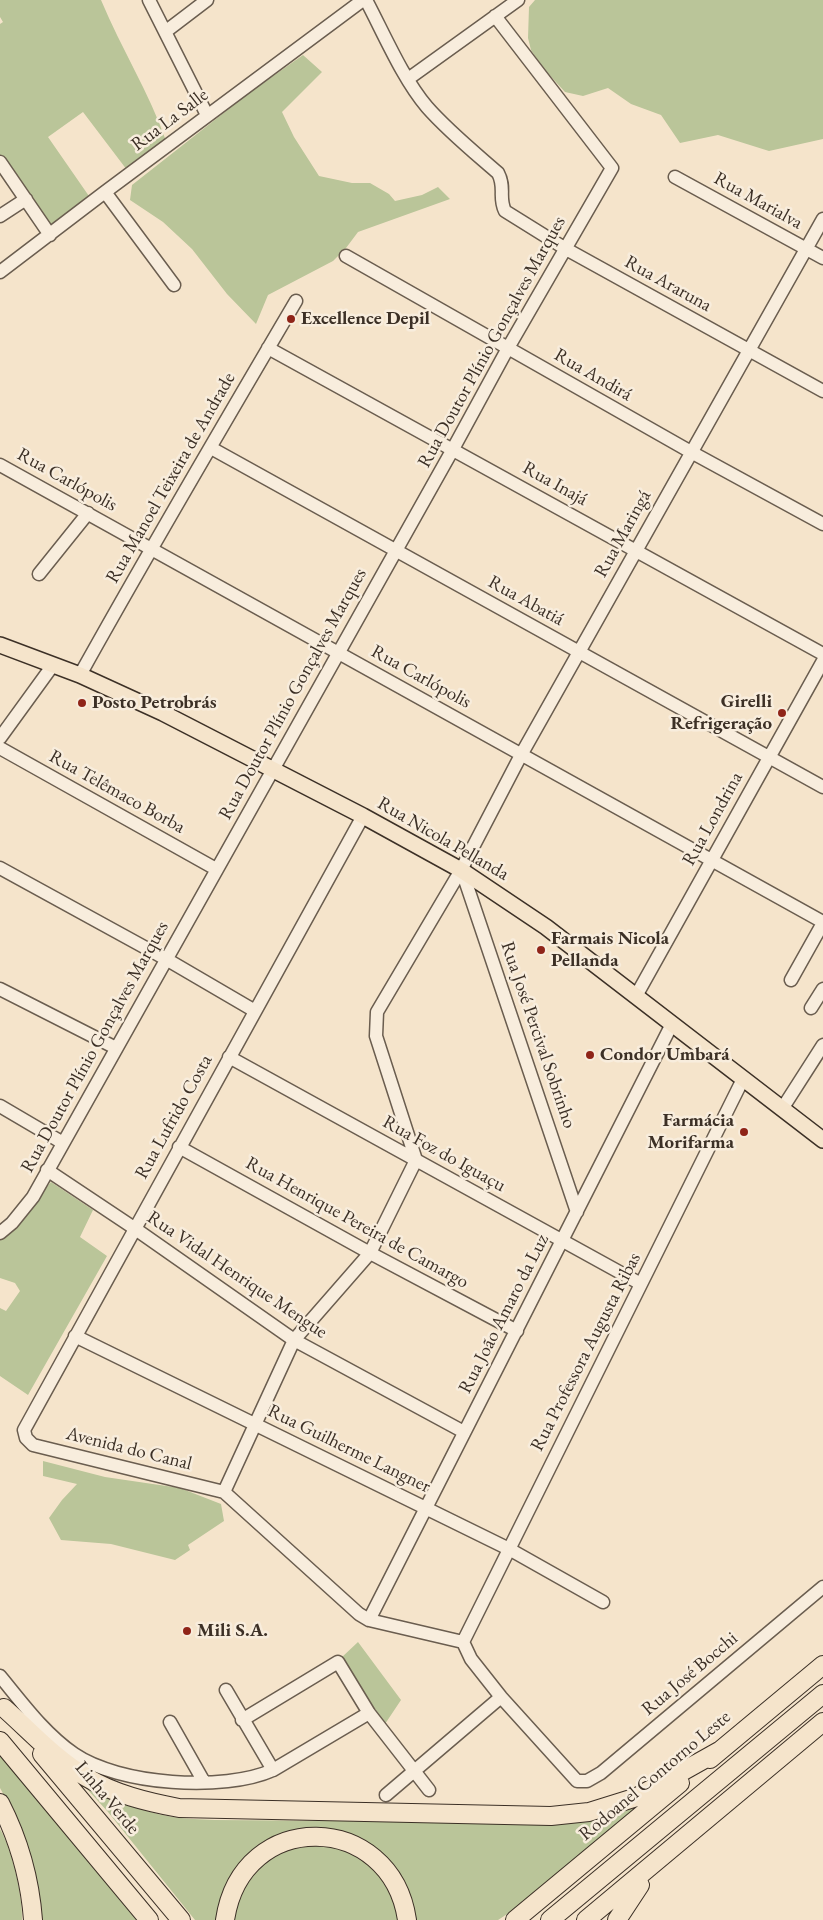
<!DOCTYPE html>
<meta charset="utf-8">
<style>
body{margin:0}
canvas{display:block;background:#f5e4cb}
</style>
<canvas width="823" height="1920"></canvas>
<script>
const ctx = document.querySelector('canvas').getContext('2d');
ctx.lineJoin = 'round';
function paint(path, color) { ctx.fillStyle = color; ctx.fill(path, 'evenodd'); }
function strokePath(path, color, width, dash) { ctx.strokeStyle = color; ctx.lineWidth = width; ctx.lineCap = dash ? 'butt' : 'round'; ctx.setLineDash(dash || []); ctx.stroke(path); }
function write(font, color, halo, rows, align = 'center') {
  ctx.font = font + ' "EB Garamond",serif'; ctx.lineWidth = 5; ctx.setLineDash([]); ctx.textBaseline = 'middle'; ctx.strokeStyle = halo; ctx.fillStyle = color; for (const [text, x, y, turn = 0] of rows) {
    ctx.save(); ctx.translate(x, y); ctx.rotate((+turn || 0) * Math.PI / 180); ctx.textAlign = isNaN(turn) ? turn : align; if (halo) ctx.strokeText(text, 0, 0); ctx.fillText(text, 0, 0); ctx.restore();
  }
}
paint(new Path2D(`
 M 0,0 L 101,0 C 121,48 149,92 166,141 L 127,170 L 83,112 L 48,137 L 91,199 L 51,228 L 0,155 L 0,24 L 3,22 L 0,17 Z
 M 535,0 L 823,0 L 823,139 L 769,151 L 718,135 L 680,143 L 661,115 L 631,104 L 608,88 L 583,96 L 565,92 L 543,68 L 531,50 L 528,38 L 529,7 Z
 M 303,55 L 322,72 L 282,112 L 294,137 L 319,176 L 352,183 L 370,183 L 389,194 L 395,201 L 422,195 L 438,187 L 450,199 L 358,232 L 346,248 L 333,261 L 268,295 L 256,324 L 227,294 L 192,249 L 163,222 L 130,200 L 132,185 L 249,93 Z
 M 51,1182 L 93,1210 L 80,1237 L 107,1256 L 28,1395 L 0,1376 L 0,1308 L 6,1311 L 20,1291 L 15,1283 L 0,1278 L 0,1239 Z
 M 43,1461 L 105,1477 L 180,1488 L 221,1504 L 224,1521 L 188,1545 L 190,1550 L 175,1560 L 111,1544 L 61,1540 L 49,1518 L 62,1500 L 77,1484 L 43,1476 Z
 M 358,1642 L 401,1700 L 385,1724 L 341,1658 Z
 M 0,1750 L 140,1920 L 40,1920 L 36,1882 L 29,1853 L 17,1819 L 0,1788 Z
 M 77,1778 C 107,1797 137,1811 173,1817 C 186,1819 201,1819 215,1820 L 483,1822 L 588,1819 L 640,1805 L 515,1909 L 498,1920 L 415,1920 L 414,1908 L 405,1886 L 393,1867 L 379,1853 L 283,1837 L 220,1920 L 195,1920 L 108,1812 Z
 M 0,1829 C 12,1849 23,1897 22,1920 L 0,1920 Z
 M 310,1842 L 354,1850 L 389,1882 L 399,1920 L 234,1920 L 239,1890 L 262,1860 L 288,1846 Z`), '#bac599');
const minor = new Path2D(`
 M 149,0 L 207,115
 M 366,0 C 384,34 403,79 427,107 C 448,131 474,152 498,173 C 506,188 498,197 505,211 L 566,249 L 823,391
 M 165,32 L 207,0
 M 408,79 L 518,0
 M 0,162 L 50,235
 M 675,177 L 823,258
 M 105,192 L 174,285
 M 0,216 L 26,199
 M 346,256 L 691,452 L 823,524
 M 0,272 L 105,192 L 363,0
 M 268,348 L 823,654
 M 211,448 L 823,787
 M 0,465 L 823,922
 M 39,574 L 88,513
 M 80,675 C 150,549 223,425 296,301
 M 0,738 L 53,665
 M 0,748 L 216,869
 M 363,816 L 24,1430 L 26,1438 L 33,1445 L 224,1492 L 359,1614 L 369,1620 L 463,1642
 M 0,868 L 166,959 L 255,1011
 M 462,871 L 577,1212
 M 791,980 L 823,923
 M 0,989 L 116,1048
 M 636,996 L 823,661
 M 811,1008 L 823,989
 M 229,1057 L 641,1284
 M 0,1106 L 63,1143
 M 782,1109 L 823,1045
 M 179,1147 L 370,1253 L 517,1331
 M 47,1170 L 134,1228 L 294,1340 L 464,1432
 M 0,1233 L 12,1223 L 33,1197 L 453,449 L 508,348 L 612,168 L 495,16
 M 75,1336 L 509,1549 L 603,1602
 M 224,1492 L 294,1340 L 370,1253 L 416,1160 L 376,1036 L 377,1012 L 461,870 L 521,755 L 823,219
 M 369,1620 L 672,1024
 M 463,1642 L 743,1079
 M 463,1642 L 471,1659 L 501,1697 L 577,1781 L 587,1781 L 601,1773 L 823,1587
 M 0,1676 C 23,1704 44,1733 74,1754 C 119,1785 224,1792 273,1770 L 369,1713
 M 226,1690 L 273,1770
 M 242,1720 L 338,1662 L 369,1713 L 429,1790
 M 170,1722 L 204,1782
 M 386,1795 L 501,1697`);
const major = new Path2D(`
 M 0,645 L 80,675 L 163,713 L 363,816 L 461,870 L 546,927 L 823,1140`);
const highway = new Path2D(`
 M 4,1708 C 30,1731 55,1759 86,1777 C 114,1794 147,1802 179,1808 L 551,1816 L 589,1812 L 637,1797 L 719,1751
 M 0,1741 L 149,1920
 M 42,1754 L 181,1920
 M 710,1759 L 823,1665
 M 0,1803 C 19,1840 30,1879 33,1920
 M 225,1920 C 242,1807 391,1811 407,1920
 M 515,1920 L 680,1783
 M 550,1920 L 823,1694
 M 586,1920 L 823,1722
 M 617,1920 L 640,1885`);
strokePath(minor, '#6a5d4f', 15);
strokePath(major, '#3c3026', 18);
strokePath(highway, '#3c3026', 20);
strokePath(minor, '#f8eddd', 12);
strokePath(major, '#f5e4cb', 15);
strokePath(highway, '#f5e4cb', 18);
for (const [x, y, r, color] of [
 [291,319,5,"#8f2418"],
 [82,703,5,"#8f2418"],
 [782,713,5,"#8f2418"],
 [541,950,5,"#8f2418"],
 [590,1055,5,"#8f2418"],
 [744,1132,5,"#8f2418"],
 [187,1631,5,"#8f2418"]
]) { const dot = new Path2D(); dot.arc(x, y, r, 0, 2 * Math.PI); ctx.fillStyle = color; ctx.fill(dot); strokePath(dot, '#f8eddd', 2); }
write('19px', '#3c3026', '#f8eddd', [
 ["Rua La Salle",170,120,-37],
 ["Rua Marialva",758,201,29],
 ["Rua Araruna",668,284,29],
 ["Rua Doutor Plínio Gonçalves Marques",492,342,-61],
 ["Rua Andirá",593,375,30],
 ["Rua Manoel Teixeira de Andrade",171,478,-60],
 ["Rua Carlópolis",67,480,29],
 ["Rua Inajá",555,484,29],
 ["Rua Maringá",623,534,-61],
 ["Rua Abatiá",526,601,29],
 ["Rua Carlópolis",421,677,29],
 ["Rua Doutor Plínio Gonçalves Marques",293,694,-61],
 ["Rua Telêmaco Borba",117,792,29],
 ["Rua Londrina",713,819,-61],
 ["Rua Nicola Pellanda",443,839,30],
 ["Rua José Percival Sobrinho",538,1035,71],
 ["Rua Doutor Plínio Gonçalves Marques",95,1047,-61],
 ["Rua Lufrido Costa",174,1117,-61],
 ["Rua Foz do Iguaçu",444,1154,29],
 ["Rua Henrique Pereira de Camargo",357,1223,29],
 ["Rua Vidal Henrique Mengue",237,1275,34],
 ["Rua João Amaro da Luz",504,1314,-63],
 ["Rua Professora Augusta Ribas",586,1352,-63],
 ["Avenida do Canal",129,1449,14],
 ["Rua Guilherme Langner",349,1449,26],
 ["Rua José Bocchi",690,1674,-40],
 ["Rodoanel Contorno Leste",655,1776,-40],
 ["Linha Verde",107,1798,50]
]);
write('bold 19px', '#3c3026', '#f8eddd', [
 ["Excellence Depil",301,319],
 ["Girelli",772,702,"right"],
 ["Refrigeração",772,724,"right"],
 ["Posto Petrobrás",92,703],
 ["Farmais Nicola",551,939],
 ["Pellanda",551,961],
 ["Condor Umbará",600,1055],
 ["Farmácia",734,1121,"right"],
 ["Morifarma",734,1143,"right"],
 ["Mili S.A.",197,1631]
], 'left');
</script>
